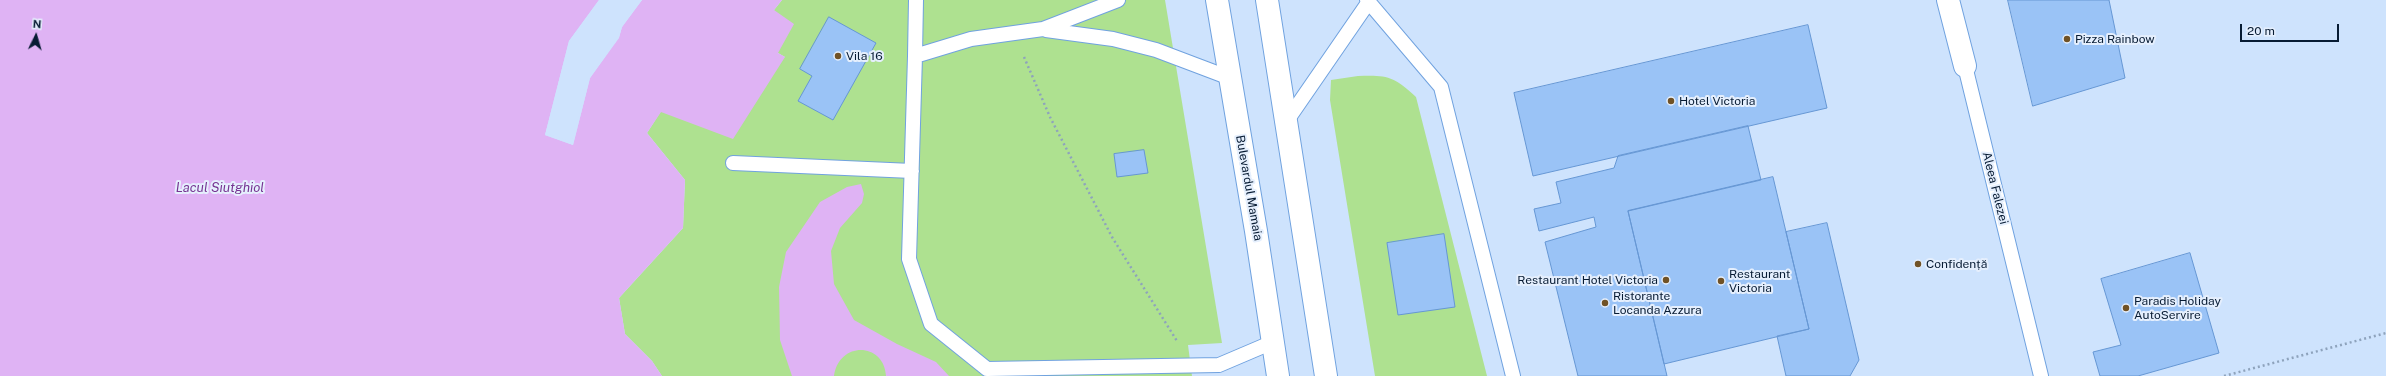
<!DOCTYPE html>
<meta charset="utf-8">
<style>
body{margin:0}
#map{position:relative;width:2386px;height:376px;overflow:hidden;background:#cee3fd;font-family:"Public Sans",sans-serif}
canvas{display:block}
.north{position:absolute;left:16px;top:16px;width:40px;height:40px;-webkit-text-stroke:3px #e5effd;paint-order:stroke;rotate:5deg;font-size:11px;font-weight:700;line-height:16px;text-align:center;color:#071b33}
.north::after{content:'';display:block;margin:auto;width:14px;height:18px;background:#071b33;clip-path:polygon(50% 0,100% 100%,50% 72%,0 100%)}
.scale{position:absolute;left:2240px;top:24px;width:99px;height:18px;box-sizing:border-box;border:2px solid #071b33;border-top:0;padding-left:5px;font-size:12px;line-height:14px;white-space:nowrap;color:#071b33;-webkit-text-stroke:3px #e5effd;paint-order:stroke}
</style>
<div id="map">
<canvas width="2386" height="376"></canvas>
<div class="north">N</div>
<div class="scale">20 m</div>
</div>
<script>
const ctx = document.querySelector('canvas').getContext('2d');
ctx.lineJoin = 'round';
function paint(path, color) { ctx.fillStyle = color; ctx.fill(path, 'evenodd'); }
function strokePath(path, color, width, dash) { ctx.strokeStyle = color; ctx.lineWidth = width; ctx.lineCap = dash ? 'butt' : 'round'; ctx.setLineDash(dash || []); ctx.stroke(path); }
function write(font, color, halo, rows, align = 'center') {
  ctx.font = font + ' "Public Sans",sans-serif'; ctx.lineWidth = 4; ctx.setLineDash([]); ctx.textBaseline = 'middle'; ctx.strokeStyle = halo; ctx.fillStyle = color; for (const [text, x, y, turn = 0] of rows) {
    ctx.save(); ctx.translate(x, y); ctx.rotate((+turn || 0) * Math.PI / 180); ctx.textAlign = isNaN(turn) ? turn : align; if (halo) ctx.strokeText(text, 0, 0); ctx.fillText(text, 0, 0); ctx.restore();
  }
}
paint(new Path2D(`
 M 782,0 L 1165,0 L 1222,343 L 1188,345 L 1192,376 L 662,376 L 652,361 L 625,334 L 619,298 L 683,228 L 685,180 L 647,133 L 661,111 L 785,57 L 778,53 L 774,10 Z
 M 1358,76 C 1387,75 1394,76 1416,97 L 1487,376 L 1375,376 L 1330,100 L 1331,80 Z`), '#aee190');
paint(new Path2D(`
 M 0,0 L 599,0 L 569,41 L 545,135 L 573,145 L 590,78 L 619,38 L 622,27 L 642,0 L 782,0 L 774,10 L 794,24 L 778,53 L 785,57 L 733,139 L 661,112 L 647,133 L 685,180 L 683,228 L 619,298 L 625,334 L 652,361 L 662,376 L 0,376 Z
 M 861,184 L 864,194 L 862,203 L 840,228 L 831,251 L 834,284 L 854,320 L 897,344 L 936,362 L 949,376 L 886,376 C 884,342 839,341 834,376 L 792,376 L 780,340 L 779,287 L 786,252 L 820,202 L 847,187 Z`), '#dfb3f4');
paint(new Path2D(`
 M 599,0 L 600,1 L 571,42 L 548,134 L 572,142 L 588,77 L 618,37 L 620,26 L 640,0 L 642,0 L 622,27 L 619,37 L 590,78 L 573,145 L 545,135 L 569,41 Z`), '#cee3fd');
const building = new Path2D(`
 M 2008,0 L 2109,0 L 2125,78 L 2033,106 Z
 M 829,17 L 876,43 L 833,120 L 798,101 L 812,76 L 800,69 Z
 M 1808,25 L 1827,108 L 1533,176 L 1514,93 Z
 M 1748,126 L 1761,180 L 1628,211 L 1667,376 L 1578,376 L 1545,242 L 1596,227 L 1594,217 L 1539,231 L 1534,209 L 1561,203 L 1556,182 L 1614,168 L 1618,156 Z
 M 1144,150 L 1148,173 L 1117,177 L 1114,154 Z
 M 1773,177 L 1809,329 L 1664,364 L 1628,211 Z
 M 1827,223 L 1859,360 L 1850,376 L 1786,376 L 1777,336 L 1809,329 L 1786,232 Z
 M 1444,234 L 1455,307 L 1398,315 L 1387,243 Z
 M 2190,253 L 2219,353 L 2138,376 L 2100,376 L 2093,352 L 2121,345 L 2101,279 Z`);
paint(building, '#9ac3f6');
strokePath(building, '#6697d4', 1);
const lane = new Path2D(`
 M 1118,0 L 1043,29 L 971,39 L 915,56 L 909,259 L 931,324 L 987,369 L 1219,365 L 1273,342
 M 1367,0 L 1441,87 L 1513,376
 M 1046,30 L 1113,39 L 1156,50 L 1230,78
 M 915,56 L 916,0
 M 1965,66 L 2041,376
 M 1286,122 L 1368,3
 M 733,163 L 912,171`);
const street = new Path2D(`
 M 1948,0 L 1965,66`);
const secondary = new Path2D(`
 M 1217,0 L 1256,231 L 1278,376
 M 1267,0 L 1326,376`);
strokePath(lane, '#70a2df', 16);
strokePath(street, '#70a2df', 24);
strokePath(secondary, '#70a2df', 24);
strokePath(new Path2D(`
 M 1024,57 L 1050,117 L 1112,237 L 1177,341
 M 2224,376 L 2386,333`), '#8ea3bc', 2.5, [2, 3]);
strokePath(lane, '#fff', 14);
strokePath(street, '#fff', 22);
strokePath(secondary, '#fff', 22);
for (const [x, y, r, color] of [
 [2067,39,4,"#705226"],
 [838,56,4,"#705226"],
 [1671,101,4,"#705226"],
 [1918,264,4,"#705226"],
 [1666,280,4,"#705226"],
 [1721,281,4,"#705226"],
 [1605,303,4,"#705226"],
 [2126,308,4,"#705226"]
]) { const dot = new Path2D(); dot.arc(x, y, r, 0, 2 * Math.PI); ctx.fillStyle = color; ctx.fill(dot); strokePath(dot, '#e5effd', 1.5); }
write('12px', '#071b33', '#e5effd', [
 ["Pizza Rainbow",2075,39],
 ["Vila 16",846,56],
 ["Hotel Victoria",1679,101],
 ["Confidență",1926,264],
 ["Restaurant",1729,274],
 ["Victoria",1729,288],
 ["Restaurant Hotel Victoria",1658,280,"right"],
 ["Ristorante",1613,296],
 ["Locanda Azzura",1613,310],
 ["Paradis Holiday",2134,301],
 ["AutoServire",2134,315]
], 'left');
write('12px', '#071b33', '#e5effd', [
 ["Bulevardul Mamaia",1249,188,80],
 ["Aleea Falezei",1995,188,76]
]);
write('italic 13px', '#763492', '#e5effd', [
 ["Lacul Siutghiol",220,188]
]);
</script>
